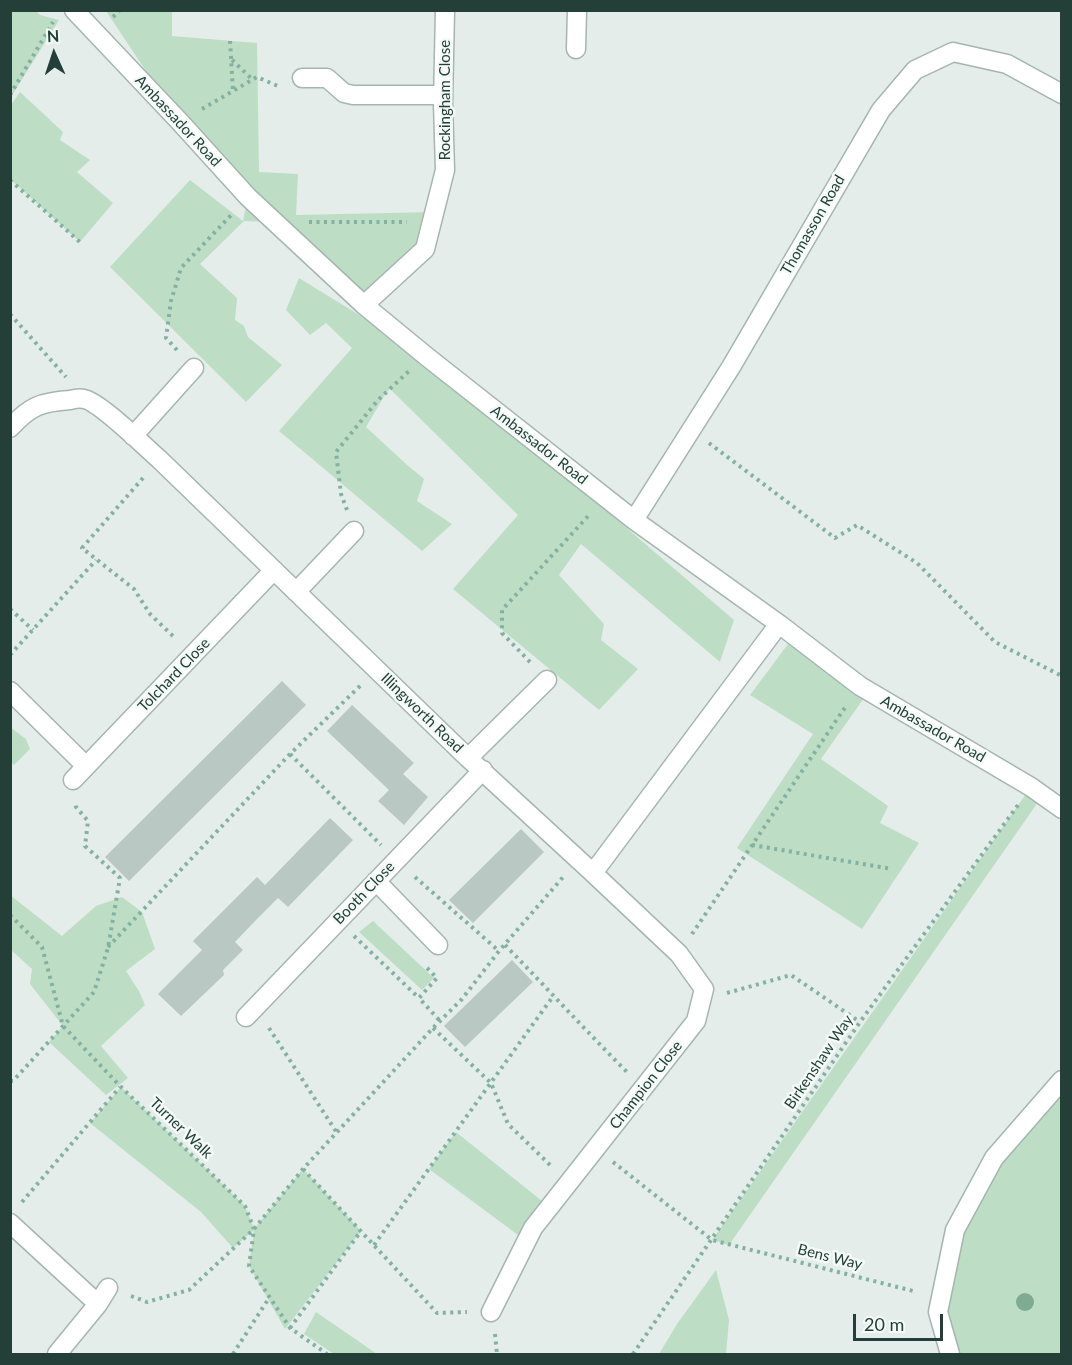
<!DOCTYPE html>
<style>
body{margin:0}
#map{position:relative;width:1072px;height:1365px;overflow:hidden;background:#e4ede9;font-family:Lato,sans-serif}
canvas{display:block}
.frame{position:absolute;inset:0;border:12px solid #233f37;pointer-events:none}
.north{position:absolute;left:24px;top:24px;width:60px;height:60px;-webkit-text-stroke:4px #f4faf7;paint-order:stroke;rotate:357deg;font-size:16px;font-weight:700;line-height:24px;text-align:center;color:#233f37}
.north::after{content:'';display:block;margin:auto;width:21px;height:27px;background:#233f37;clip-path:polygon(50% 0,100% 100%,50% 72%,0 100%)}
.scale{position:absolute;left:853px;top:1314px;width:90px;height:27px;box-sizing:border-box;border:3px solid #233f37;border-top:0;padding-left:8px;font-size:18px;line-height:21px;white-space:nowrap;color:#233f37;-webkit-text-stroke:4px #f4faf7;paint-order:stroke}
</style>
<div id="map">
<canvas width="1072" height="1365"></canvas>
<div class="frame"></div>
<div class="north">N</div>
<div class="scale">20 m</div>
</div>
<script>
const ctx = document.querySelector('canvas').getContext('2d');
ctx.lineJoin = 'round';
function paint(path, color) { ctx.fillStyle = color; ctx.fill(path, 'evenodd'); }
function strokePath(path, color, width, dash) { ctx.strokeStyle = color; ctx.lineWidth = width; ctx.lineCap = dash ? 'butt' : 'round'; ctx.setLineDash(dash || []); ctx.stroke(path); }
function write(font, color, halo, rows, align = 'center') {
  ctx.font = font + ' Lato,sans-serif'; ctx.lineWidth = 5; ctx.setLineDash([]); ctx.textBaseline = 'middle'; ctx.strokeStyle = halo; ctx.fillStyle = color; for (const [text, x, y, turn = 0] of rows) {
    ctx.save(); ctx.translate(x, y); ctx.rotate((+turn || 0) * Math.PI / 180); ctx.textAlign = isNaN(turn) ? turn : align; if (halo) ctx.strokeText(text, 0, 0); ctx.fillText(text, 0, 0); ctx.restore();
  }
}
paint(new Path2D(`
 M 11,10 L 36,11 L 40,15 L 59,20 L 11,97 Z
 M 106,11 L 172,11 L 172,36 L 257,43 L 259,172 L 298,174 L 296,215 L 434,212 L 425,249 L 364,305 L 274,222 L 244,221 L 200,264 L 237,298 L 235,320 L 244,326 L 248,337 L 282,365 L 246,402 L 110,267 L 190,180 L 243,221 L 248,197 L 180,122 Z
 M 20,92 L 63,132 L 60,140 L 90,160 L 77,172 L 113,203 L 80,242 L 11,180 L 11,105 Z
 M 299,278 L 426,356 L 734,620 L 720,662 L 581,544 L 559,575 L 604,624 L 601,640 L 638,669 L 599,710 L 453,589 L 518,515 L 390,389 L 386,393 L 366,427 L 406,464 L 424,479 L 417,501 L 452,524 L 422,551 L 279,431 L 352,348 L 326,323 L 310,335 L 286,310 Z
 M 794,636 L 869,691 L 821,759 L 888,806 L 880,823 L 919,843 L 862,929 L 737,848 L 813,734 L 750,695 Z
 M 10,727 L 26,739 L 30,749 L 14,765 L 11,762 Z
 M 1031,787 L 1043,795 L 729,1245 L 712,1240 Z
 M 10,895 L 62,936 L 96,906 L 122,897 L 142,912 L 155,949 L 126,971 L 139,991 L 145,1005 L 101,1046 L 128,1078 L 106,1095 L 49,1042 L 63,1026 L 30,984 L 32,969 L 11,950 Z
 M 373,921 L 434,978 L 422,990 L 359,932 Z
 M 1061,1080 L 1061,1354 L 953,1354 L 941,1298 L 955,1230 L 994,1158 Z
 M 121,1087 L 245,1206 L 254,1229 L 303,1169 L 361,1231 L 285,1329 L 249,1266 L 254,1230 L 233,1248 L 201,1212 L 90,1123 Z
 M 456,1132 L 542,1201 L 518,1235 L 429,1169 Z
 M 716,1270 L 729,1320 L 726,1354 L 659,1354 L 677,1324 Z
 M 316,1312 L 377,1354 L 334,1354 L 304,1334 Z`), '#bddec5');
paint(new Path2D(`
 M 282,681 L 306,705 L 129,881 L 105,857 Z
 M 352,705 L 414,763 L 403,774 L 428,797 L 404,825 L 378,801 L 389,790 L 327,731 Z
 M 330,818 L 353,840 L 288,907 L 278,898 L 255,921 L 235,942 L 243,950 L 223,970 L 224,975 L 181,1016 L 158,994 L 202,950 L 193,941 L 257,877 L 265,885 Z
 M 521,829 L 544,852 L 473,923 L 449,900 Z
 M 512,960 L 533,982 L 465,1047 L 444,1026 Z`), '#b9c8c2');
const minor = new Path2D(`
 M 74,10 L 180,122 L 248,197 L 364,305 L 426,356 L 634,520 L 779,624 L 860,686 L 1031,787 L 1062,809
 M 576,49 L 577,10
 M 302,78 L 327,78 L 344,93 L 353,95 L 443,95
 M 364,305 L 425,249 L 445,170 L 443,103 L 445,10
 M 10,428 C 30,406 41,402 70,400 C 74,399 80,398 84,399 C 100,402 145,447 159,459 L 468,758 L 593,873 L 779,624
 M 133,436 L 194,368
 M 634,520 L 731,367 L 881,110 L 915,70 L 953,52 L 1007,64 L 1062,94
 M 296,592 L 354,531
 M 10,691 L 86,766
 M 468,758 L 547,680
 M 73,780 L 274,570
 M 376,881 L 438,945
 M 246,1017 L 483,770
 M 10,1223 L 98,1304
 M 491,1312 L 533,1228 L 696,1021 L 704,989 L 679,954 L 593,873
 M 57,1354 L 98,1304 L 108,1288
 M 950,1354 L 938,1312 L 955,1230 L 994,1158 L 1062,1080`);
strokePath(minor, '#a6b5b0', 21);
strokePath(new Path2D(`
 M 113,17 L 120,10
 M 230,41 L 233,91
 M 232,60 L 253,80
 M 10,95 L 53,22
 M 202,109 L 257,77 L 280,87
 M 10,180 L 80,242
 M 309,222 L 407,222
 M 10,314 L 66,377
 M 177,350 L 166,338 L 171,301 L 181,268 L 233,213
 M 709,443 L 835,538 L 857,525 L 917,563 L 995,642 L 1062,676
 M 143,478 L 82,548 L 134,589 L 150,614 L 175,638
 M 347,510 L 341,494 L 336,452 L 378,400 L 409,371
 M 10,609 L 33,630
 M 10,655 L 96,560
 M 530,662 L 502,633 L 502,610 L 590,514
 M 290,754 L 381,845
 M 752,845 L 892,869
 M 415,877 L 499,951
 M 10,915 L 42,947 L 63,1026 L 121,1087 L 245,1206 L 254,1229 L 249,1266 L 290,1328 L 327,1354
 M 692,934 L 846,706
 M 354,936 L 419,998
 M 505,945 C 546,987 585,1030 627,1072
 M 108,947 L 290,754 L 361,685
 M 427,968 L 437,978 L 419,998 L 440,1021
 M 727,993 L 791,975 L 860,1022
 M 269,1028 L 337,1133
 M 433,1028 L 491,1083 L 508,1124 L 551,1166
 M 10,1081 L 13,1081 L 94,992 L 108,948 L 120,878 L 85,846 L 88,821 L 76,807 L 75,803
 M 613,1162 L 712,1240 L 917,1292
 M 303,1169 L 437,1313 L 467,1312
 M 22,1202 L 120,1087
 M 374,1245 L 554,995
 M 131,1296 L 147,1302 L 189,1290 L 254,1229 L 303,1169 L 433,1028 L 462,999 L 499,951 L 564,876
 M 290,1328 L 361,1231
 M 495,1334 L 497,1354
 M 233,1354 L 269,1298
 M 633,1354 L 860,1022 L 1018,805`), '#84b1a2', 4, [3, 4.5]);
strokePath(minor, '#fff', 18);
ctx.fillStyle = '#7fac90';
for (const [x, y] of [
 [1025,1302]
]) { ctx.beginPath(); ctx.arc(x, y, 9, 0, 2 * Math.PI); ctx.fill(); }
write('15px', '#233f37', '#f4faf7', [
 ["Rockingham Close",445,100,-90],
 ["Ambassador Road",178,121,47],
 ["Thomasson Road",813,225,-60],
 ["Ambassador Road",539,445,38],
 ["Tolchard Close",174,675,-46],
 ["Illingworth Road",422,713,44],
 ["Ambassador Road",933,729,30],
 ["Booth Close",364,893,-46],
 ["Birkenshaw Way",819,1062,-56],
 ["Champion Close",646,1085,-52],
 ["Turner Walk",181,1128,44],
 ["Bens Way",830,1257,14]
]);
</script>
